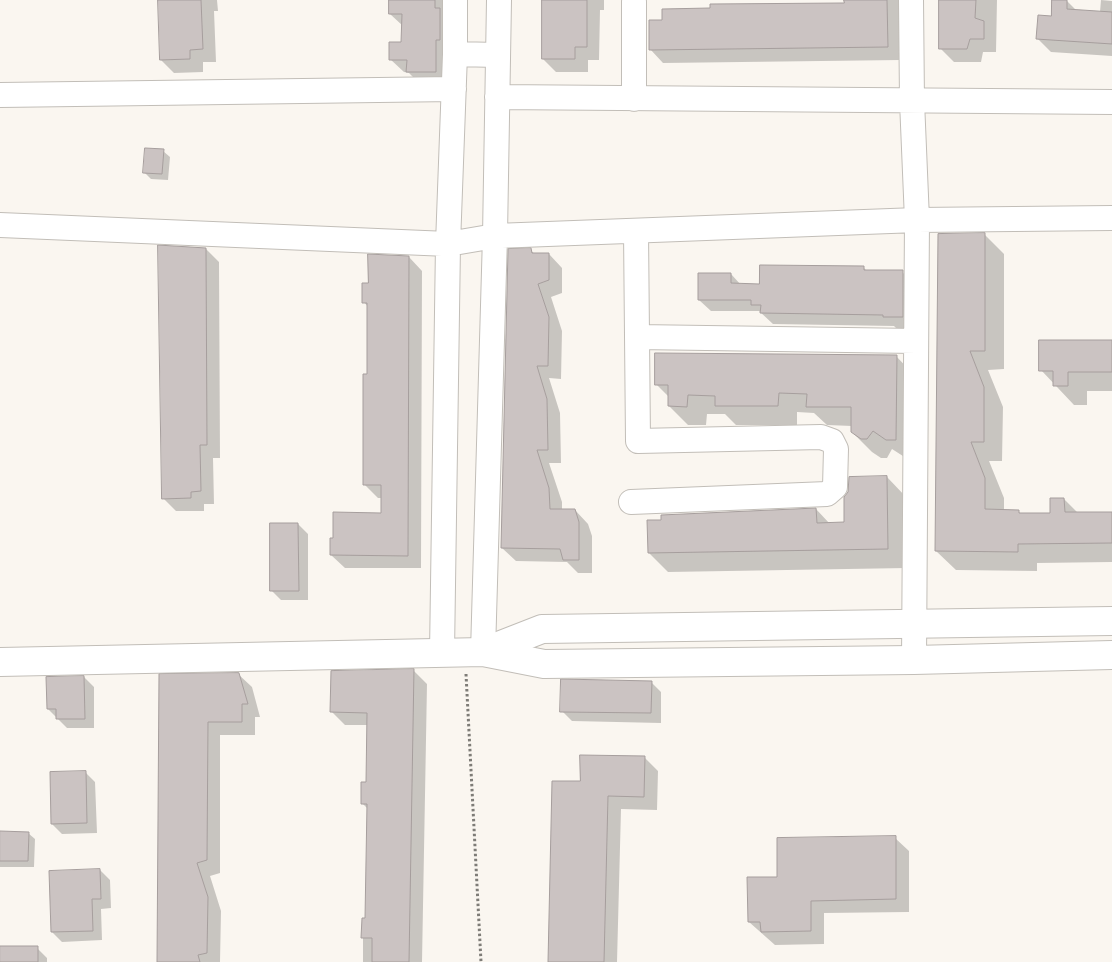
<!DOCTYPE html>
<style>
body{margin:0}
canvas{display:block;background:#faf6f0}
</style>
<canvas width="1112" height="962"></canvas>
<script>
const ctx = document.querySelector('canvas').getContext('2d');
ctx.lineJoin = 'round';
function paint(path, color) { ctx.fillStyle = color; ctx.fill(path, 'evenodd'); }
function strokePath(path, color, width, dash) { ctx.strokeStyle = color; ctx.lineWidth = width; ctx.lineCap = dash ? 'butt' : 'round'; ctx.setLineDash(dash || []); ctx.stroke(path); }
paint(new Path2D(`
 M 159,0 L 217,0 L 218,11 L 214,11 L 216,62 L 203,62 L 203,72 L 174,73 L 161,60 Z
 M 390,0 L 448,0 L 449,85 L 421,85 L 409,73 L 404,72 L 390,59 L 403,43 L 403,26 L 390,14 Z
 M 543,0 L 604,0 L 604,10 L 600,10 L 599,60 L 588,60 L 588,72 L 556,72 L 543,59 Z
 M 846,0 L 900,0 L 901,60 L 663,63 L 650,49 L 846,4 Z
 M 940,0 L 997,0 L 996,52 L 983,52 L 981,62 L 954,62 L 941,49 Z
 M 1053,0 L 1067,1 L 1077,11 L 1100,12 L 1101,0 L 1112,1 L 1112,56 L 1051,52 L 1037,38 L 1052,17 Z
 M 163,151 L 170,157 L 168,180 L 151,179 L 144,172 Z
 M 985,235 L 1004,254 L 1004,369 L 988,370 L 1003,407 L 1002,461 L 989,461 L 1004,498 L 1004,511 L 1018,511 L 1022,515 L 1051,515 L 1064,499 L 1078,513 L 1112,513 L 1112,562 L 1037,563 L 1037,571 L 956,570 L 936,551 Z
 M 206,249 L 219,262 L 220,458 L 213,458 L 214,504 L 204,504 L 204,511 L 176,511 L 163,498 Z
 M 530,250 L 535,254 L 549,254 L 562,268 L 562,293 L 551,297 L 562,331 L 561,379 L 549,378 L 560,413 L 561,463 L 549,463 L 562,502 L 562,510 L 575,510 L 588,524 L 592,536 L 592,573 L 578,573 L 567,562 L 516,561 L 502,548 Z
 M 409,257 L 422,271 L 421,568 L 345,568 L 331,555 L 382,514 L 382,498 L 378,498 L 364,484 L 368,375 L 368,307 L 364,302 L 369,284 Z
 M 863,267 L 868,272 L 902,272 L 914,283 L 914,328 L 896,328 L 894,326 L 773,324 L 759,311 L 711,311 L 699,300 L 731,274 L 741,285 L 761,285 Z
 M 1112,341 L 1112,391 L 1087,391 L 1087,405 L 1074,405 L 1041,370 Z
 M 896,356 L 915,376 L 906,458 L 892,449 L 887,458 L 881,458 L 872,452 L 852,432 L 852,426 L 827,425 L 814,413 L 797,412 L 797,425 L 736,425 L 725,414 L 707,414 L 706,425 L 688,425 L 669,406 L 669,397 L 656,384 Z
 M 887,477 L 906,497 L 907,568 L 668,572 L 649,553 L 816,509 L 830,524 L 846,524 Z
 M 298,524 L 308,534 L 308,600 L 281,600 L 271,590 Z
 M 413,670 L 427,684 L 422,962 L 363,962 L 363,919 L 366,919 L 368,809 L 362,803 L 367,783 L 368,725 L 345,725 L 332,712 Z
 M 238,674 L 252,687 L 260,717 L 255,717 L 255,735 L 220,735 L 220,873 L 210,876 L 221,911 L 220,962 L 159,962 L 160,676 Z
 M 84,677 L 94,687 L 94,728 L 67,728 L 48,709 Z
 M 651,682 L 661,692 L 661,723 L 572,721 L 562,711 Z
 M 645,758 L 658,771 L 657,810 L 621,809 L 617,962 L 549,962 L 581,783 Z
 M 85,772 L 95,782 L 97,833 L 62,834 L 52,824 Z
 M 0,833 L 28,833 L 35,839 L 34,867 L 0,867 Z
 M 895,838 L 909,851 L 909,912 L 824,913 L 824,944 L 775,945 L 749,922 L 778,878 Z
 M 100,870 L 110,880 L 111,908 L 101,909 L 102,940 L 62,942 L 52,932 Z
 M 0,947 L 37,948 L 47,958 L 47,962 L 0,962 Z`), '#0003');
const building = new Path2D(`
 M 158,0 L 201,0 L 203,49 L 190,50 L 190,59 L 160,60 Z
 M 389,0 L 435,0 L 435,8 L 440,8 L 440,40 L 436,40 L 436,72 L 406,72 L 407,60 L 389,60 L 389,42 L 401,42 L 402,14 L 389,14 Z
 M 542,0 L 587,0 L 587,47 L 575,47 L 575,59 L 542,59 Z
 M 844,0 L 887,0 L 888,47 L 649,50 L 649,20 L 662,20 L 662,9 L 710,8 L 710,4 L 844,3 Z
 M 939,0 L 976,0 L 975,18 L 984,21 L 984,39 L 970,39 L 967,49 L 939,49 Z
 M 1052,0 L 1067,0 L 1067,9 L 1112,12 L 1112,44 L 1036,39 L 1038,15 L 1051,16 Z
 M 145,148 L 164,149 L 162,174 L 143,173 Z
 M 985,233 L 985,351 L 970,351 L 984,387 L 984,442 L 971,442 L 985,478 L 985,509 L 1019,510 L 1019,513 L 1050,513 L 1050,498 L 1064,498 L 1065,512 L 1112,512 L 1112,543 L 1018,544 L 1018,552 L 935,551 L 938,234 Z
 M 158,245 L 206,248 L 207,445 L 200,445 L 201,491 L 191,492 L 191,498 L 162,499 Z
 M 531,248 L 532,253 L 549,253 L 549,280 L 538,284 L 549,317 L 548,366 L 537,366 L 547,399 L 548,450 L 537,450 L 549,488 L 550,509 L 575,509 L 579,522 L 579,560 L 563,560 L 560,549 L 501,548 L 508,249 Z
 M 368,254 L 409,256 L 408,556 L 330,555 L 330,538 L 333,538 L 333,512 L 381,513 L 381,485 L 363,485 L 363,374 L 367,374 L 367,303 L 362,303 L 362,283 L 368,283 Z
 M 760,265 L 864,266 L 864,270 L 903,270 L 903,317 L 883,317 L 883,315 L 760,313 L 761,305 L 751,305 L 751,300 L 698,300 L 698,273 L 731,273 L 731,283 L 759,284 Z
 M 1039,340 L 1112,340 L 1112,372 L 1068,372 L 1068,386 L 1053,386 L 1053,371 L 1039,371 Z
 M 655,353 L 897,355 L 896,440 L 886,440 L 873,431 L 867,439 L 861,439 L 851,432 L 851,407 L 806,407 L 807,394 L 779,393 L 778,406 L 715,406 L 715,396 L 688,395 L 687,407 L 668,406 L 668,385 L 655,385 Z
 M 887,476 L 888,549 L 648,553 L 647,520 L 661,520 L 661,515 L 816,508 L 817,523 L 844,522 L 844,497 L 848,492 L 849,477 Z
 M 270,523 L 298,523 L 299,591 L 270,591 Z
 M 414,669 L 409,962 L 372,962 L 372,938 L 361,938 L 362,918 L 365,918 L 367,804 L 361,804 L 361,782 L 366,782 L 367,713 L 330,712 L 331,671 Z
 M 239,673 L 248,704 L 242,704 L 242,722 L 208,722 L 207,860 L 197,863 L 208,897 L 207,953 L 198,955 L 200,962 L 157,962 L 159,674 Z
 M 84,676 L 85,719 L 56,719 L 56,709 L 47,709 L 46,677 Z
 M 561,679 L 652,681 L 651,713 L 560,712 Z
 M 580,755 L 645,756 L 644,797 L 608,796 L 604,962 L 548,962 L 552,781 L 580,781 Z
 M 86,771 L 87,823 L 51,824 L 50,772 Z
 M 0,831 L 29,832 L 28,861 L 0,861 Z
 M 896,836 L 896,899 L 811,901 L 811,931 L 761,932 L 760,922 L 748,922 L 747,877 L 777,877 L 777,838 Z
 M 100,869 L 101,899 L 92,899 L 93,931 L 51,932 L 49,871 Z
 M 0,946 L 38,946 L 38,962 L 0,962 Z`);
paint(building, '#cbc3c2');
strokePath(building, '#a69e9d', 1);
const minor = new Path2D(`
 M 911,0 L 912,101 L 917,220 L 914,660
 M 455,54 L 497,55
 M 0,95 L 454,89
 M 497,97 L 1112,102
 M 634,99 L 634,2
 M 0,225 L 448,244 L 495,236 L 917,220 L 1112,218
 M 637,337 L 916,341
 M 631,502 L 827,494 L 835,487 L 836,449 L 832,441 L 821,437 L 638,441 L 636,231
 M 483,652 L 495,236 L 499,0
 M 442,653 L 448,244 L 455,54 L 455,0`);
const major = new Path2D(`
 M 483,652 L 542,629 L 1112,621
 M 0,662 L 483,652 L 544,664 L 914,660 L 1112,655`);
strokePath(minor, '#c2beb8', 26);
strokePath(major, '#c2beb8', 30);
strokePath(new Path2D(`
 M 466,674 L 481,962`), '#7e7c77', 3, [2.5, 2.5]);
strokePath(minor, '#fff', 24);
strokePath(major, '#fff', 28);
</script>
